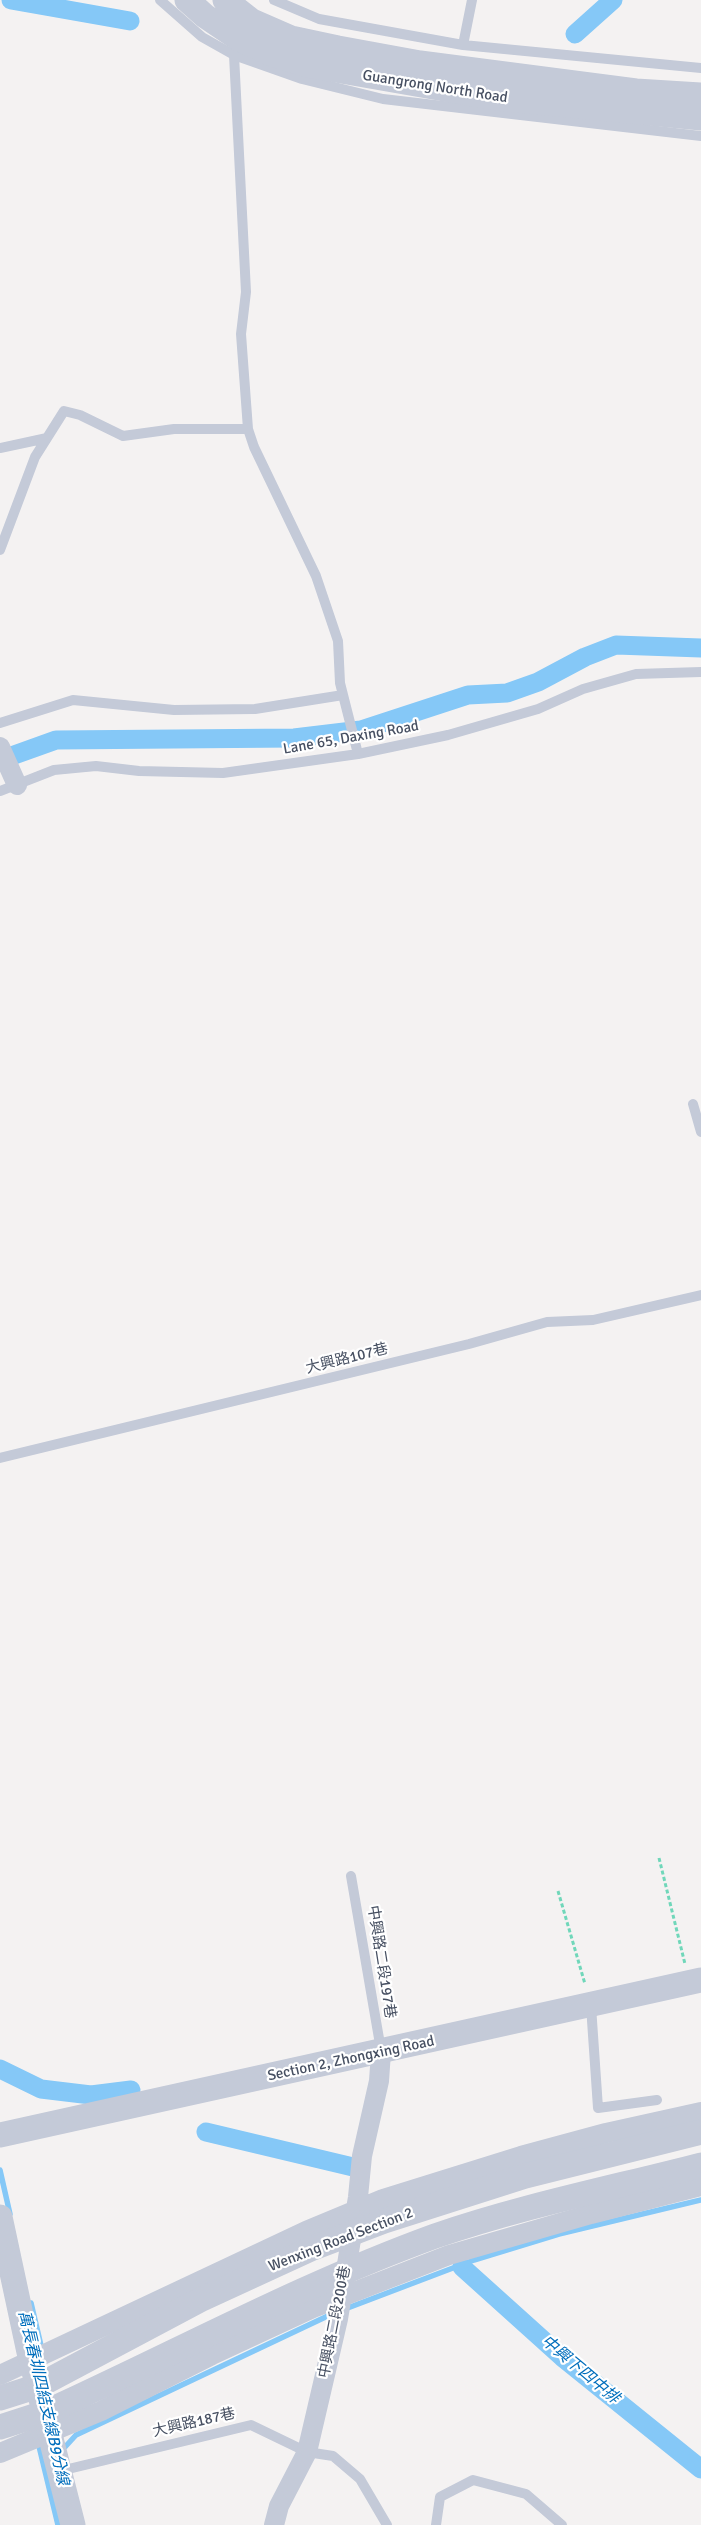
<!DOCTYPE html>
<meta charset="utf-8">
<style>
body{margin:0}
canvas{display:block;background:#f4f2f2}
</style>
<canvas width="701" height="2525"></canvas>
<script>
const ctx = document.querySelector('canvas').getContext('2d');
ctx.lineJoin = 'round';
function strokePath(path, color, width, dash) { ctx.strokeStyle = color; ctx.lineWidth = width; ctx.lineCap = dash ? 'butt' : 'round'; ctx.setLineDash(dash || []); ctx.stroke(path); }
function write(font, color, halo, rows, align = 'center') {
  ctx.font = font + ' Signika,"Noto Sans TC",sans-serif'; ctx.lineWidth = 4.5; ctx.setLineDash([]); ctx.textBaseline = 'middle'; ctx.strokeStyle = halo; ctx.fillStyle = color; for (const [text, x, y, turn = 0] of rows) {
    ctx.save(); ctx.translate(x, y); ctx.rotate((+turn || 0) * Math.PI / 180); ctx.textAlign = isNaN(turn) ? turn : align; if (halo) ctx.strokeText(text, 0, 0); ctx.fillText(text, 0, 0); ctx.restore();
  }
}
strokePath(new Path2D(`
 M 0,2170 L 10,2214
 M 31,2303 L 42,2350
 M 345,2309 L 474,2260 L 559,2234 L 701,2200
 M 38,2442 L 58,2525
 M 65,2447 L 76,2435 L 334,2313`), '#85c8f7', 5.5);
strokePath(new Path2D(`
 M 11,0 L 130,21
 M 575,34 L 613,0
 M 0,760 L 56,740 L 294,738 L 361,730 L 468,695 L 507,693 L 538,682 L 585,657 L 616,645 L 701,648
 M 0,2069 L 41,2089 L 91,2095 L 131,2090
 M 206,2132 L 353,2167
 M 462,2267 L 562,2357 L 701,2469`), '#85c8f7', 19);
strokePath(new Path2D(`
 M 659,1858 L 685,1964
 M 558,1891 L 585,1984`), '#70d7ba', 3, [4, 2.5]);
strokePath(new Path2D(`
 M 160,0 L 202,37 L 234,55 L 302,79 L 383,99 L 701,136
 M 274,0 L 319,19 L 463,45 L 701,68
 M 463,45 L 472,0
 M 234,55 L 246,292 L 241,334 L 248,429 L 254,447 L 316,576 L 338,641 L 340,683 L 358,754
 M 0,448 L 47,438
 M 0,550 L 35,457 L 64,411 L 80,415 L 123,436 L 174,429 L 248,429
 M 0,723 L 73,700 L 174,710 L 255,709 L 343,695
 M 0,791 L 54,770 L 96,766 L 139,771 L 223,773 L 358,754 L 448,735 L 538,709 L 583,689 L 636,674 L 701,672
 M 693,1104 L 701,1132
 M 0,1458 L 469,1344 L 547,1322 L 593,1320 L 701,1295
 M 351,1876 L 381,2050
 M 591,2006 L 598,2108 L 657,2100
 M 60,2471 L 251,2425 L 307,2452 L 333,2456 L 360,2479 L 387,2525
 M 436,2525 L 440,2497 L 473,2480 L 526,2494 L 562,2525`), '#c4cad8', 10);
strokePath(new Path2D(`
 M 0,747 L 17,785
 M 0,2375 L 306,2231 L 383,2199 L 521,2156 L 606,2133 L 701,2112
 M 0,2453 L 101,2411 L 212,2355 L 313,2308 L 449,2255 L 591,2214 L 701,2186
 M 274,2525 L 279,2506 L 307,2452 L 338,2319 L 358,2197 L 362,2156 L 379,2081 L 381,2052`), '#c4cad8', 20);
strokePath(new Path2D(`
 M 187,0 L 205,16 L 239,39 L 269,53 L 307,65 L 496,98 L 701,118
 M 225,0 L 252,21 L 291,38 L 338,48 L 420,63 L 636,91 L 701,95
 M 0,2135 L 701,1980
 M 0,2217 L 29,2352 L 73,2525
 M 0,2398 L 38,2386 L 200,2300 L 313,2248 L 384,2221 L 525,2176 L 701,2132
 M 0,2427 L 44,2413 C 174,2354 300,2285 435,2236 C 522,2206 612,2188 701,2165`), '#c4cad8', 25);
write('15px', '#475062', '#fff', [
 ["Guangrong North Road",435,87,9],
 ["Lane 65, Daxing Road",351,738,-10],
 ["大興路107巷",347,1359,-14],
 ["中興路二段197巷",381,1962,81],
 ["Section 2, Zhongxing Road",351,2059,-12],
 ["Wenxing Road Section 2",341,2240,-21],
 ["中興路二段200巷",335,2322,-79],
 ["大興路187巷",194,2423,-13]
]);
write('italic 16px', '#006ebc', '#fff', [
 ["中興下四中排",580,2370,40],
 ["萬長春圳四結支線B9分線",43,2398,77]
]);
</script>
